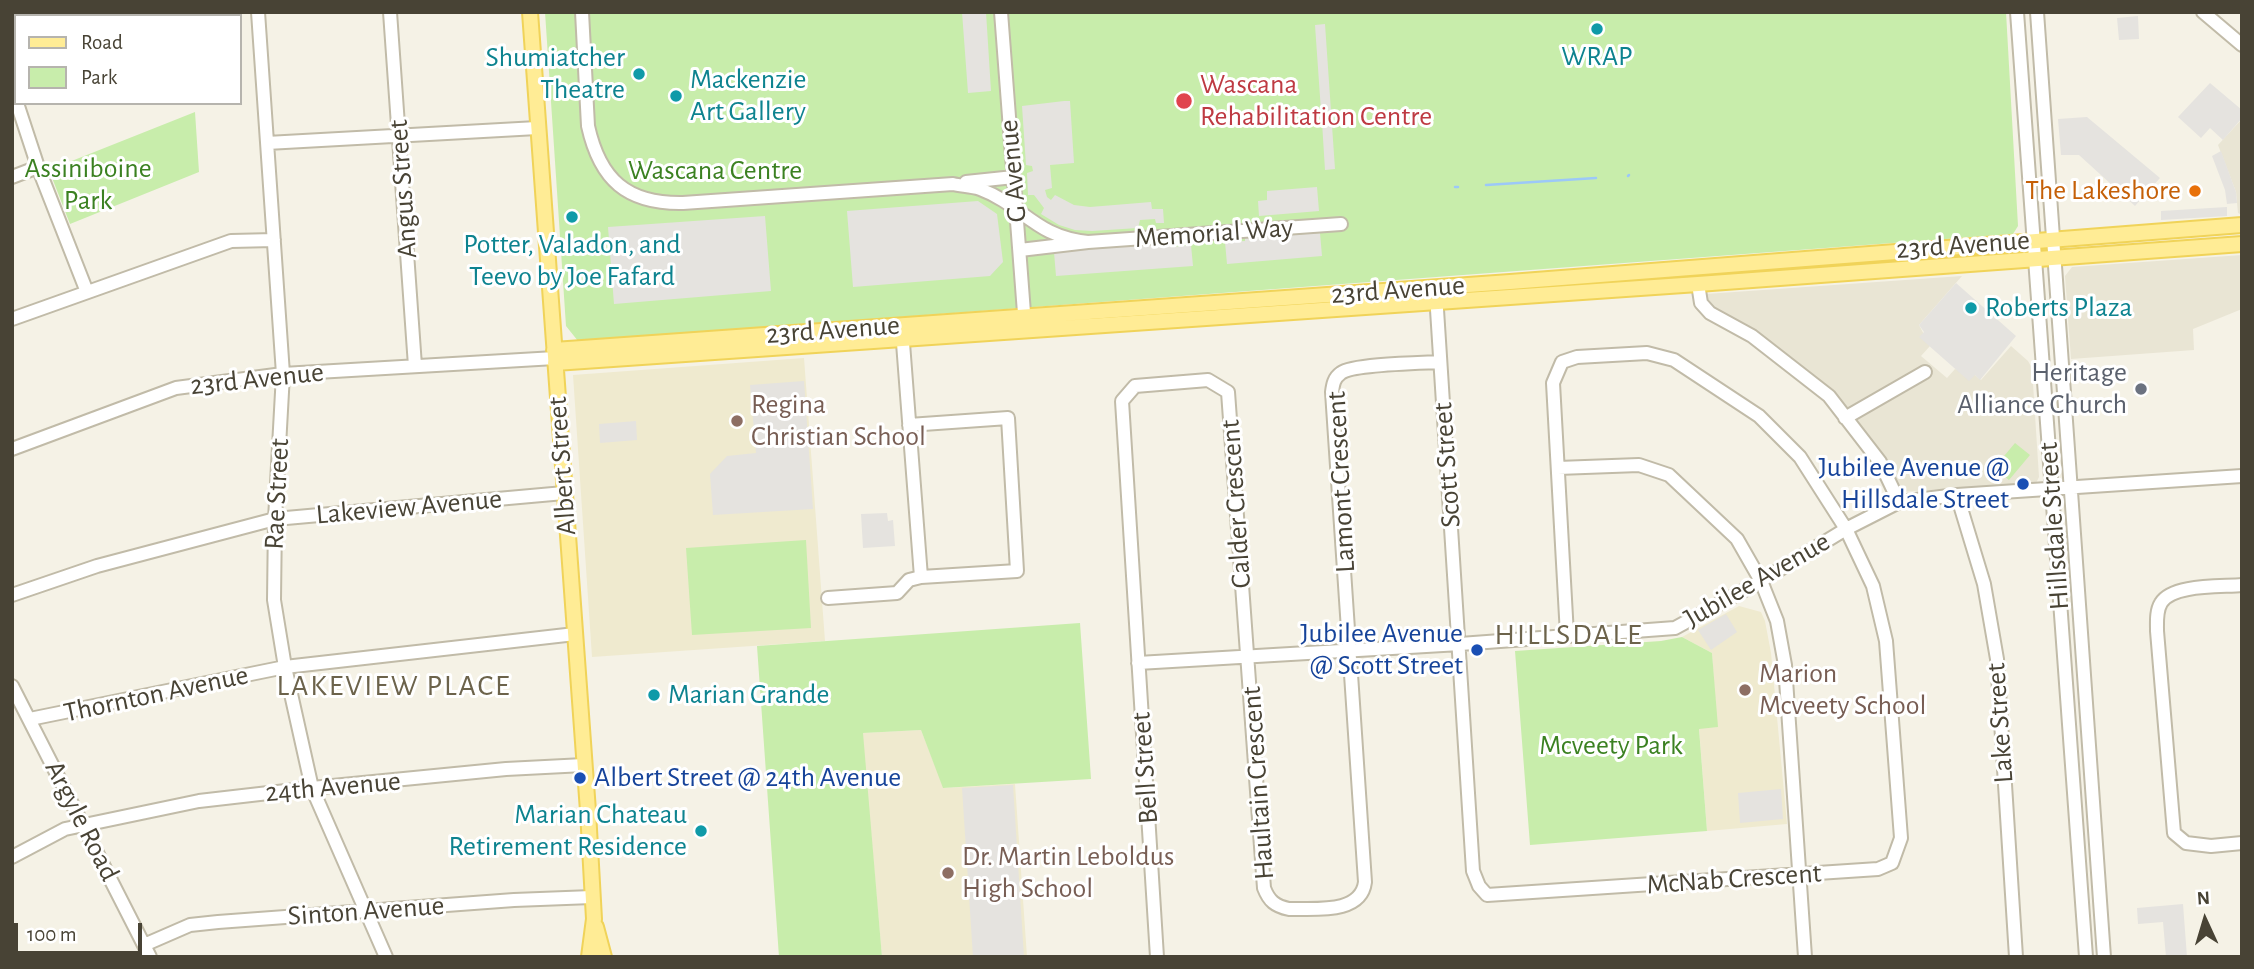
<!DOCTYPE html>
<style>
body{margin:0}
#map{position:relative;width:2254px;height:969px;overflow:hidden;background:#f5f2e6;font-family:"Alegreya Sans",sans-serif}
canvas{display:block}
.frame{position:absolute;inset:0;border:14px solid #484335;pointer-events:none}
.legend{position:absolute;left:14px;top:14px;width:228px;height:91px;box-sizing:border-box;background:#fff;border:2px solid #b6b4ae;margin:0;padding:9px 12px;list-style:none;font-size:21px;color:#484335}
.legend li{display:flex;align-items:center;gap:14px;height:35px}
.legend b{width:35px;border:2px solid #b6b4ae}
.north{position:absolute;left:2170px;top:885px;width:70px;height:70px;-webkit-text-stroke:5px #fff;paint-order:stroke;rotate:356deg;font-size:19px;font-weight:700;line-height:28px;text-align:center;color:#484335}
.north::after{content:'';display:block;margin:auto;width:24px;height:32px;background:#484335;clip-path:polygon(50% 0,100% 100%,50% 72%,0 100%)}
.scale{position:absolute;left:14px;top:923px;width:128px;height:32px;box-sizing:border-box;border:4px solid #484335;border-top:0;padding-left:9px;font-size:21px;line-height:24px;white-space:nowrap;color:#484335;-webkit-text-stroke:5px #fff;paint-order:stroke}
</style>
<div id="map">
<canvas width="2254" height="969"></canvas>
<div class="frame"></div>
<ul class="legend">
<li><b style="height:9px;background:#ffec95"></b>Road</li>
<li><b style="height:19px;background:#c8edab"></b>Park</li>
</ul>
<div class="north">N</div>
<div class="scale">100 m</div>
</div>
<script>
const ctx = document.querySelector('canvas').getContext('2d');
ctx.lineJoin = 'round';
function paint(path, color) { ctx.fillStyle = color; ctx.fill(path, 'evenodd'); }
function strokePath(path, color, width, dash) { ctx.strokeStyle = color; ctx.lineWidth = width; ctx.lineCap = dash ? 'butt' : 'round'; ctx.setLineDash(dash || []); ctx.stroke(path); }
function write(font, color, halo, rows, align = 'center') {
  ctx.font = font + ' "Alegreya Sans",sans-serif'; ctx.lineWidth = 6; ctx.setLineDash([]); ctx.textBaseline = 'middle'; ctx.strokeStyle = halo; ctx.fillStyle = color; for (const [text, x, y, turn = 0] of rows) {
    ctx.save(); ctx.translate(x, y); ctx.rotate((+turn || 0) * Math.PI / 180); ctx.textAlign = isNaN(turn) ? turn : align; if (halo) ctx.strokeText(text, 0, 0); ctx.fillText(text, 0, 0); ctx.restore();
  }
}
paint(new Path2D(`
 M 2242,119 L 2242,215 L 2238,213 L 2236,192 L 2218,145 Z
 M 2242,255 L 2242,309 L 2193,329 L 2194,350 L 2071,359 L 2065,276 L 2072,267 Z
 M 1962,276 L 1919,325 L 1930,346 L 1921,356 L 1947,378 L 1955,369 L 1975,375 L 1981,380 L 2011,346 L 2028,361 L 2032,368 L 2039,477 L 2036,483 L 1901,492 L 1830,396 L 1794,361 L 1711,307 L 1706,298 L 1706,294 Z`), '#e9e5d4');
paint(new Path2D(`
 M 804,358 L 825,641 L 592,657 L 573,375 Z
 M 1739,606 L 1761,612 L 1765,621 L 1771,653 L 1787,824 L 1707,831 L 1699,728 L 1717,727 L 1712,653 L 1682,637 Z
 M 921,730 L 944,788 L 1015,784 L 1027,957 L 882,957 L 862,733 Z`), '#efeacf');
paint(new Path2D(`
 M 545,12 L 2006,12 L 2018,226 L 2013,234 L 578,341 L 566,326 Z
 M 195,112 L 199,172 L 70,224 L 49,170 Z
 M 2015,443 L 2030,455 L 2009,480 L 1994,468 Z
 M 806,540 L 811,628 L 692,635 L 686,548 Z
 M 1080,623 L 1091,779 L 943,788 L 921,730 L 863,733 L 882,957 L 779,957 L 757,646 Z
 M 1682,637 L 1712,653 L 1718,727 L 1699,729 L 1707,831 L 1530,845 L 1515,651 L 1661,641 Z`), '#c8edab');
paint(new Path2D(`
 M 962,12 L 986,12 L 991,91 L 968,93 Z
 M 2138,16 L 2139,39 L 2119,40 L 2117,18 Z
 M 1325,24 L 1335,169 L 1325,170 L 1322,122 L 1330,121 L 1329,111 L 1321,111 L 1315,25 Z
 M 2210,83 L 2242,110 L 2242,118 L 2223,140 L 2210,128 L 2201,138 L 2178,117 Z
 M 1064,101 L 1070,101 L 1074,163 L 1050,165 L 1052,188 L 1045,190 L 1047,197 L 1051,200 L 1055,195 L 1074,205 L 1090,207 L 1151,202 L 1152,209 L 1163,209 L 1164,223 L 1156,223 L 1155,219 L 1140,220 L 1138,228 L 1092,231 L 1075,230 L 1059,225 L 1041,214 L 1044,208 L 1034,195 L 1028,195 L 1027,173 L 1033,171 L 1032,166 L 1026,165 L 1022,106 Z
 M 2087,117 L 2160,178 L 2135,206 L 2079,155 L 2061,155 L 2058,119 Z
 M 2221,151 L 2236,192 L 2237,203 L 2227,204 L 2225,190 L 2212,156 Z
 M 1317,187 L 1319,211 L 1259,216 L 1258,201 L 1267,200 L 1267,191 Z
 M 978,201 L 997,214 L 1003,262 L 990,276 L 853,287 L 847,211 Z
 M 2227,207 L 2227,216 L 2161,220 L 2161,211 Z
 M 765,216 L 771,291 L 614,304 L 608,227 Z
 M 1320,233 L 1322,256 L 1227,264 L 1225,242 L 1245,241 L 1245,238 Z
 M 1172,243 L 1173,247 L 1191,245 L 1193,266 L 1056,276 L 1054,252 Z
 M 1956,283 L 2016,336 L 1980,380 L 1975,375 L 1969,381 L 1919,337 L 1924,332 L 1919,325 Z
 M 804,381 L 813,509 L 713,515 L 710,474 L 727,456 L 756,453 L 750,385 Z
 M 636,421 L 637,440 L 600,443 L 599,424 Z
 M 887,513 L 888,521 L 893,520 L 895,546 L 863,548 L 861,514 Z
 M 1726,614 L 1737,632 L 1711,650 L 1698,630 Z
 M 1013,785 L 1024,957 L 973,957 L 962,788 Z
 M 1781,789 L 1783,819 L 1740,823 L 1738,793 Z
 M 2183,904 L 2187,957 L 2166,957 L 2163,922 L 2138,924 L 2137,908 Z`), '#e5e3df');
strokePath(new Path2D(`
 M 1628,176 L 1629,175
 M 1486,185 L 1596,178
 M 1455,187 L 1458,187`), '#9cc8f8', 2.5);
const minor = new Path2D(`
 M 125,12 L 125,16
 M 258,12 L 283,374 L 275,519 L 274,600 L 285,667 L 312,788 L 386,957
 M 390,12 L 415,366
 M 582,12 L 588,126 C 600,180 627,204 683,203 L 953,184 C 961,186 972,186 980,189 C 1023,205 1035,237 1088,242
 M 1001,12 L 1025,326
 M 2017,12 L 2086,957
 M 2037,12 L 2104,957
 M 2203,12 L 2242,45
 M 17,103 L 38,167 L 87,292
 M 267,143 L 537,128
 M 12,177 L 38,167
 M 966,182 L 1014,177
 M 1020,250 L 1088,242 L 1341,224
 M 1698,284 L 1701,303 L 1710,313 L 1752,336 L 1829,396 L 1880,462 L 1899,502
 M 1436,294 L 1473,871 L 1479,886 L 1487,895 L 1878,869 L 1892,863 L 1901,838 L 1886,641 L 1873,586 L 1846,529 L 1800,457 L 1759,416 L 1674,360 L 1647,353 L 1577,357 L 1562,362 L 1553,383 L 1567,635
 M 12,319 L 231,241 L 274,240
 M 902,330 L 921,577
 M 1845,418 L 1925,372
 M 12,449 L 176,388 L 283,374 L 555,358
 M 1558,468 L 1639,465 L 1669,475 L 1737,539 L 1761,581 L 1777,621 L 1785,665 L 1805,957
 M 1957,495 L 1984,584 L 1997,659 L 2016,957
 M 2242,585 C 2221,587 2172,584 2161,603 C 2156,611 2157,622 2157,631 L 2174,833 L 2186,843 L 2211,846 L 2242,843
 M 12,595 L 97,566 L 275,519 L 564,493
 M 828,598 L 897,593 L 909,580 L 921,577 L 1017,571 L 1008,418 L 909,425
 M 1138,663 L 1460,644 L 1675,628 L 1761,581 L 1846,529 L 1899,502 L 1957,495 L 2242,476
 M 12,686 L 150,957
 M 30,719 L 285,667 L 575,634
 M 12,857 L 65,829 L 199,801 L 312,788 L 506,769 L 584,765
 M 144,945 L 190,925 L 218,922 L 514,900 L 592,897
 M 1157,957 L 1122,401 L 1135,386 L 1208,380 L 1228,392 L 1264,888 C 1269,901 1275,906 1289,909 C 1313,908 1361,915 1365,882 L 1332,392 C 1333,384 1334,378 1341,373 C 1353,364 1421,363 1440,362`);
const major = new Path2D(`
 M 530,12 L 588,811 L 594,919 L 589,957
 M 554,350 L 1510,282 L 2242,225
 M 555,363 L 1698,284 L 2242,244
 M 596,927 L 604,957`);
strokePath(minor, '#c1bba8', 16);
strokePath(major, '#f0d359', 18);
strokePath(minor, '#fff', 12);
strokePath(major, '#ffec95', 14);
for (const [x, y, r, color] of [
 [1597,29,7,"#0f9aa8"],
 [639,74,7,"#0f9aa8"],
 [676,96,7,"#0f9aa8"],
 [1184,101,9,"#e0444e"],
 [2195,191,7,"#e8710a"],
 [572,217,7,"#0f9aa8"],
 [1971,308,7,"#0f9aa8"],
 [2141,389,7,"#6b7280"],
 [737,421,7,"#8d6e63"],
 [2023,484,7,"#1a4fb4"],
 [1477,650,7,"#1a4fb4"],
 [1745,690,7,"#8d6e63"],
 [654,695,7,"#0f9aa8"],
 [580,778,7,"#1a4fb4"],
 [701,831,7,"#0f9aa8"],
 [948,873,7,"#8d6e63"]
]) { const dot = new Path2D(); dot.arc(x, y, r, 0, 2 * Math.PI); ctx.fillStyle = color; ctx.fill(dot); strokePath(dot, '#fff', 2.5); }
write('28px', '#0d838f', '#fff', [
 ["WRAP",1597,57,"center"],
 ["Shumiatcher",625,58,"right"],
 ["Theatre",625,90,"right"],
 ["Mackenzie",690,80],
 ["Art Gallery",690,112],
 ["Potter, Valadon, and",572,245,"center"],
 ["Teevo by Joe Fafard",572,277,"center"],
 ["Roberts Plaza",1985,308],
 ["Marian Grande",668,695],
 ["Marian Chateau",687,815,"right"],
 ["Retirement Residence",687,847,"right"]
], 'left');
write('28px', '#be3a42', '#fff', [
 ["Wascana",1200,85],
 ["Rehabilitation Centre",1200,117]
], 'left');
write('28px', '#3b8121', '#fff', [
 ["Assiniboine",88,169],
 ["Park",88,201],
 ["Wascana Centre",715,171],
 ["Mcveety Park",1611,746]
]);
write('28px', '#484335', '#fff', [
 ["G Avenue",1013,171,-95],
 ["Angus Street",403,189,-94],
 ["Memorial Way",1214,233,-4],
 ["23rd Avenue",1963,245,-4],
 ["23rd Avenue",1398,290,-4],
 ["23rd Avenue",833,330,-4],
 ["23rd Avenue",257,379,-6],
 ["Scott Street",1447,465,-94],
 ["Albert Street",562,466,-94],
 ["Lamont Crescent",1341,482,-93],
 ["Rae Street",277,494,-87],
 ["Calder Crescent",1236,504,-94],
 ["Lakeview Avenue",409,507,-5],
 ["Hillsdale Street",2054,526,-94],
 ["Jubilee Avenue",1757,580,-30],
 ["Thornton Avenue",156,694,-12],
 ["Lake Street",2000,723,-94],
 ["Bell Street",1145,768,-94],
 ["Haultain Crescent",1258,783,-94],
 ["24th Avenue",333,787,-5],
 ["Argyle Road",82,821,63],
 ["McNab Crescent",1734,879,-4],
 ["Sinton Avenue",366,911,-4]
]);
write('28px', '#c56008', '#fff', [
 ["The Lakeshore",2181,191]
], 'right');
write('28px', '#5b616d', '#fff', [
 ["Heritage",2127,373],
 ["Alliance Church",2127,405]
], 'right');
write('28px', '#785e54', '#fff', [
 ["Regina",751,405],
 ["Christian School",751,437],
 ["Marion",1759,674],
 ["Mcveety School",1759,706],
 ["Dr. Martin Leboldus",962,857],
 ["High School",962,889]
], 'left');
write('28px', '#164399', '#fff', [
 ["Jubilee Avenue @",2009,468],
 ["Hillsdale Street",2009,500],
 ["Jubilee Avenue",1463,634],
 ["@ Scott Street",1463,666],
 ["Albert Street @ 24th Avenue",594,778,"left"]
], 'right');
ctx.letterSpacing = '2px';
write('30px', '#6c634b', '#fff', [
 ["HILLSDALE",1569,635],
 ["LAKEVIEW PLACE",394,686]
]);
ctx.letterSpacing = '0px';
</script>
